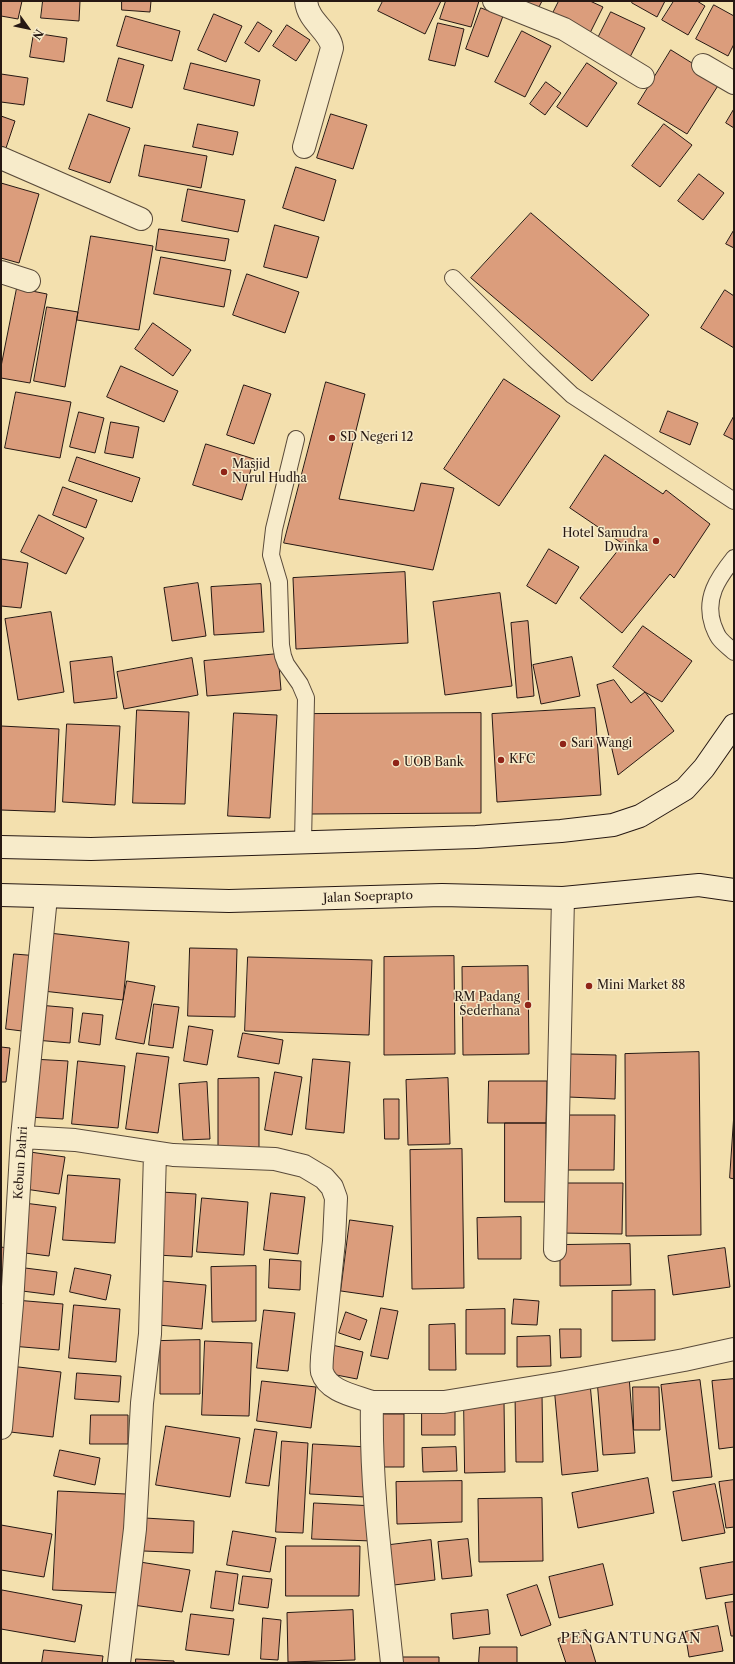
<!DOCTYPE html>
<style>
body{margin:0}
#map{position:relative;width:735px;height:1664px;overflow:hidden;background:#f3e0ae;font-family:"Libre Caslon Text",serif}
canvas{display:block}
.frame{position:absolute;inset:0;border:2px solid #261813;pointer-events:none}
.north{position:absolute;left:8px;top:8px;width:40px;height:40px;-webkit-text-stroke:3px #f7ebca;paint-order:stroke;rotate:123deg;font-size:11px;font-weight:700;line-height:16px;text-align:center;color:#261813}
.north::after{content:'';display:block;margin:auto;width:14px;height:18px;background:#261813;clip-path:polygon(50% 0,100% 100%,50% 72%,0 100%)}
</style>
<div id="map">
<canvas width="735" height="1664"></canvas>
<div class="frame"></div>
<div class="north">N</div>
</div>
<script>
const ctx = document.querySelector('canvas').getContext('2d');
ctx.lineJoin = 'round';
function paint(path, color) { ctx.fillStyle = color; ctx.fill(path, 'evenodd'); }
function strokePath(path, color, width, dash) { ctx.strokeStyle = color; ctx.lineWidth = width; ctx.lineCap = dash ? 'butt' : 'round'; ctx.setLineDash(dash || []); ctx.stroke(path); }
function write(font, color, halo, rows, align = 'center') {
  ctx.font = font + ' "Libre Caslon Text",serif'; ctx.lineWidth = 3; ctx.setLineDash([]); ctx.textBaseline = 'middle'; ctx.strokeStyle = halo; ctx.fillStyle = color; for (const [text, x, y, turn = 0] of rows) {
    ctx.save(); ctx.translate(x, y); ctx.rotate((+turn || 0) * Math.PI / 180); ctx.textAlign = isNaN(turn) ? turn : align; if (halo) ctx.strokeText(text, 0, 0); ctx.fillText(text, 0, 0); ctx.restore();
  }
}
const building = new Path2D(`
 M 1,1 L 22,1 L 18,19 L 1,16 Z
 M 43,1 L 80,1 L 79,21 L 41,18 Z
 M 122,1 L 151,1 L 150,12 L 122,10 Z
 M 383,1 L 441,1 L 425,34 L 378,11 Z
 M 446,1 L 479,1 L 471,27 L 440,19 Z
 M 522,1 L 542,1 L 538,9 Z
 M 559,1 L 590,1 L 603,7 L 589,35 L 551,17 Z
 M 633,1 L 665,1 L 657,17 L 632,3 Z
 M 674,1 L 697,1 L 705,6 L 688,35 L 662,20 Z
 M 714,5 L 734,16 L 734,44 L 728,56 L 696,39 Z
 M 481,8 L 503,16 L 488,57 L 466,49 Z
 M 611,12 L 645,28 L 630,57 L 597,40 Z
 M 214,14 L 242,26 L 226,62 L 198,50 Z
 M 126,16 L 180,31 L 172,61 L 117,46 Z
 M 258,22 L 272,31 L 259,52 L 245,43 Z
 M 438,23 L 464,29 L 455,66 L 429,60 Z
 M 287,25 L 310,40 L 296,61 L 273,46 Z
 M 522,31 L 551,46 L 525,97 L 495,82 Z
 M 34,33 L 67,38 L 64,62 L 30,57 Z
 M 671,50 L 721,81 L 687,134 L 638,104 Z
 M 119,58 L 144,65 L 132,108 L 107,101 Z
 M 191,63 L 260,80 L 254,106 L 184,89 Z
 M 587,63 L 617,83 L 587,127 L 557,107 Z
 M 1,74 L 28,78 L 24,105 L 1,102 Z
 M 546,82 L 561,93 L 545,115 L 530,104 Z
 M 734,109 L 734,128 L 726,123 Z
 M 89,114 L 130,128 L 110,183 L 69,169 Z
 M 331,114 L 367,125 L 353,169 L 317,158 Z
 M 1,116 L 15,121 L 6,148 L 1,146 Z
 M 198,124 L 238,132 L 233,155 L 193,147 Z
 M 664,124 L 692,145 L 660,187 L 632,166 Z
 M 145,145 L 207,156 L 201,188 L 139,176 Z
 M 296,167 L 336,180 L 324,221 L 283,208 Z
 M 699,174 L 724,193 L 703,220 L 678,201 Z
 M 1,183 L 39,194 L 19,263 L 1,258 Z
 M 188,189 L 245,200 L 238,232 L 182,221 Z
 M 531,213 L 649,315 L 592,381 L 471,278 Z
 M 275,225 L 319,237 L 307,278 L 264,267 Z
 M 159,229 L 229,239 L 225,261 L 156,250 Z
 M 734,230 L 734,248 L 726,244 Z
 M 91,236 L 153,246 L 139,330 L 77,320 Z
 M 161,257 L 231,270 L 224,307 L 154,294 Z
 M 247,274 L 299,292 L 285,333 L 233,315 Z
 M 17,288 L 47,294 L 30,383 L 1,378 L 1,367 Z
 M 725,290 L 734,296 L 734,348 L 701,328 Z
 M 47,307 L 78,312 L 65,387 L 34,381 Z
 M 153,323 L 191,350 L 173,376 L 135,349 Z
 M 121,366 L 178,391 L 164,422 L 107,397 Z
 M 504,379 L 560,416 L 499,506 L 444,469 Z
 M 326,382 L 365,394 L 339,499 L 414,511 L 421,483 L 454,488 L 433,570 L 284,543 Z
 M 244,385 L 271,394 L 254,444 L 227,435 Z
 M 16,392 L 71,402 L 60,458 L 5,448 Z
 M 668,411 L 698,423 L 690,445 L 660,432 Z
 M 79,412 L 104,418 L 95,453 L 70,447 Z
 M 734,416 L 734,440 L 724,435 Z
 M 111,422 L 139,427 L 133,458 L 105,453 Z
 M 206,444 L 254,459 L 242,500 L 193,485 Z
 M 605,455 L 663,494 L 666,490 L 710,524 L 674,578 L 670,574 L 622,633 L 580,598 L 623,544 L 570,508 Z
 M 77,457 L 140,478 L 132,502 L 69,481 Z
 M 63,487 L 97,500 L 86,528 L 53,515 Z
 M 39,515 L 84,538 L 66,574 L 21,552 Z
 M 549,549 L 579,567 L 556,604 L 527,586 Z
 M 1,559 L 28,563 L 21,608 L 1,606 Z
 M 405,572 L 408,643 L 296,649 L 293,578 Z
 M 198,583 L 206,636 L 172,641 L 164,588 Z
 M 261,584 L 264,632 L 214,635 L 211,587 Z
 M 500,593 L 512,686 L 445,695 L 433,602 Z
 M 51,612 L 64,692 L 18,700 L 5,619 Z
 M 528,621 L 534,696 L 517,698 L 511,623 Z
 M 643,626 L 692,661 L 662,702 L 645,692 L 613,667 Z
 M 278,654 L 281,690 L 207,696 L 204,661 Z
 M 112,657 L 117,698 L 74,703 L 70,662 Z
 M 572,657 L 580,696 L 541,704 L 533,665 Z
 M 192,658 L 198,695 L 124,709 L 117,672 Z
 M 614,680 L 631,703 L 645,692 L 674,731 L 618,775 L 597,685 Z
 M 595,708 L 601,795 L 497,802 L 492,714 Z
 M 137,710 L 189,712 L 185,804 L 133,803 Z
 M 234,713 L 277,715 L 270,818 L 228,816 Z
 M 481,713 L 481,813 L 311,814 L 311,714 Z
 M 67,724 L 120,726 L 115,805 L 63,802 Z
 M 1,726 L 59,729 L 55,812 L 1,810 Z
 M 49,933 L 129,942 L 123,1000 L 43,991 Z
 M 190,948 L 237,949 L 235,1017 L 188,1016 Z
 M 14,954 L 39,956 L 30,1032 L 6,1029 Z
 M 454,956 L 455,1054 L 384,1055 L 384,957 Z
 M 248,957 L 372,960 L 369,1035 L 245,1031 Z
 M 528,966 L 529,1054 L 463,1055 L 462,967 Z
 M 127,981 L 155,986 L 144,1044 L 116,1039 Z
 M 154,1004 L 179,1007 L 173,1048 L 149,1045 Z
 M 38,1005 L 73,1008 L 70,1043 L 35,1040 Z
 M 83,1013 L 103,1015 L 100,1045 L 79,1042 Z
 M 189,1026 L 213,1030 L 207,1065 L 184,1061 Z
 M 243,1033 L 283,1040 L 279,1064 L 238,1057 Z
 M 1,1047 L 10,1048 L 6,1082 L 1,1082 Z
 M 699,1052 L 701,1235 L 626,1236 L 625,1054 Z
 M 137,1053 L 169,1057 L 158,1133 L 126,1129 Z
 M 570,1054 L 616,1055 L 615,1099 L 568,1097 Z
 M 32,1059 L 68,1061 L 63,1119 L 28,1117 Z
 M 313,1059 L 350,1062 L 344,1133 L 306,1129 Z
 M 78,1061 L 125,1066 L 118,1128 L 72,1124 Z
 M 275,1072 L 302,1077 L 292,1135 L 265,1130 Z
 M 259,1078 L 259,1148 L 218,1149 L 218,1079 Z
 M 448,1078 L 450,1144 L 408,1145 L 406,1080 Z
 M 489,1081 L 547,1081 L 546,1123 L 488,1123 Z
 M 207,1082 L 210,1139 L 183,1140 L 179,1084 Z
 M 384,1099 L 399,1099 L 399,1139 L 385,1139 Z
 M 734,1113 L 734,1179 L 730,1178 Z
 M 565,1115 L 615,1115 L 614,1170 L 564,1170 Z
 M 505,1123 L 546,1123 L 546,1202 L 505,1202 Z
 M 462,1149 L 464,1288 L 412,1289 L 410,1150 Z
 M 30,1152 L 65,1157 L 59,1194 L 25,1189 Z
 M 68,1175 L 120,1179 L 115,1243 L 63,1240 Z
 M 559,1183 L 623,1183 L 622,1234 L 559,1233 Z
 M 161,1192 L 196,1194 L 192,1257 L 157,1255 Z
 M 271,1193 L 305,1197 L 298,1254 L 264,1250 Z
 M 202,1198 L 248,1202 L 244,1255 L 197,1252 Z
 M 24,1203 L 56,1207 L 49,1256 L 17,1252 Z
 M 521,1217 L 521,1259 L 478,1259 L 477,1218 Z
 M 350,1220 L 393,1226 L 383,1297 L 341,1291 Z
 M 630,1244 L 631,1285 L 560,1286 L 560,1245 Z
 M 1,1247 L 13,1249 L 1,1320 Z
 M 725,1248 L 730,1287 L 673,1295 L 668,1256 Z
 M 270,1259 L 301,1261 L 300,1290 L 269,1288 Z
 M 256,1266 L 256,1321 L 212,1322 L 211,1267 Z
 M 25,1268 L 57,1272 L 54,1295 L 22,1291 Z
 M 75,1268 L 111,1275 L 106,1300 L 70,1292 Z
 M 162,1281 L 206,1285 L 202,1329 L 158,1325 Z
 M 655,1290 L 655,1340 L 612,1341 L 612,1291 Z
 M 514,1299 L 539,1301 L 537,1325 L 512,1324 Z
 M 15,1300 L 63,1304 L 59,1350 L 11,1346 Z
 M 74,1305 L 120,1309 L 116,1362 L 69,1358 Z
 M 381,1308 L 398,1311 L 388,1359 L 371,1356 Z
 M 505,1309 L 505,1354 L 466,1354 L 466,1310 Z
 M 264,1310 L 295,1313 L 288,1371 L 257,1368 Z
 M 346,1312 L 367,1320 L 360,1340 L 339,1333 Z
 M 455,1324 L 456,1370 L 429,1370 L 429,1325 Z
 M 560,1329 L 581,1329 L 581,1357 L 561,1358 Z
 M 550,1336 L 551,1366 L 517,1367 L 517,1337 Z
 M 200,1340 L 200,1394 L 160,1394 L 160,1341 Z
 M 205,1341 L 252,1343 L 249,1416 L 202,1415 Z
 M 332,1345 L 363,1352 L 357,1379 L 326,1373 Z
 M 10,1366 L 61,1372 L 53,1437 L 2,1431 Z
 M 77,1373 L 121,1376 L 119,1402 L 75,1399 Z
 M 629,1376 L 635,1453 L 603,1455 L 597,1379 Z
 M 734,1379 L 734,1447 L 719,1449 L 712,1381 Z
 M 700,1380 L 712,1477 L 672,1481 L 661,1385 Z
 M 262,1381 L 316,1387 L 311,1428 L 257,1421 Z
 M 590,1383 L 598,1471 L 562,1475 L 554,1386 Z
 M 633,1387 L 659,1387 L 660,1430 L 634,1430 Z
 M 542,1393 L 543,1462 L 516,1462 L 515,1394 Z
 M 464,1402 L 504,1402 L 505,1472 L 465,1473 Z
 M 422,1408 L 455,1408 L 455,1435 L 422,1435 Z
 M 376,1414 L 404,1414 L 404,1467 L 377,1467 Z
 M 91,1415 L 128,1415 L 128,1444 L 90,1444 Z
 M 166,1426 L 240,1438 L 230,1497 L 156,1485 Z
 M 255,1429 L 277,1432 L 269,1486 L 246,1483 Z
 M 282,1441 L 308,1443 L 303,1533 L 276,1532 Z
 M 313,1444 L 368,1447 L 365,1497 L 310,1494 Z
 M 456,1447 L 457,1471 L 423,1472 L 422,1448 Z
 M 60,1450 L 100,1458 L 95,1485 L 54,1476 Z
 M 648,1478 L 654,1513 L 578,1528 L 572,1493 Z
 M 734,1480 L 734,1527 L 726,1528 L 719,1482 Z
 M 462,1481 L 462,1522 L 397,1524 L 396,1482 Z
 M 715,1484 L 725,1533 L 682,1541 L 673,1492 Z
 M 58,1491 L 126,1494 L 121,1593 L 53,1590 Z
 M 542,1498 L 543,1561 L 479,1562 L 478,1499 Z
 M 314,1503 L 375,1506 L 373,1541 L 312,1539 Z
 M 145,1518 L 194,1521 L 193,1553 L 143,1551 Z
 M 1,1525 L 52,1534 L 44,1577 L 1,1570 Z
 M 233,1531 L 276,1538 L 270,1572 L 227,1565 Z
 M 468,1539 L 472,1576 L 442,1579 L 438,1542 Z
 M 431,1540 L 435,1580 L 394,1585 L 390,1545 Z
 M 286,1546 L 360,1546 L 359,1596 L 286,1596 Z
 M 140,1562 L 190,1570 L 182,1612 L 133,1605 Z
 M 734,1562 L 734,1594 L 706,1599 L 700,1568 Z
 M 603,1564 L 613,1605 L 559,1618 L 549,1577 Z
 M 216,1571 L 238,1574 L 233,1611 L 211,1608 Z
 M 243,1576 L 272,1579 L 268,1608 L 239,1604 Z
 M 537,1585 L 551,1625 L 521,1636 L 507,1595 Z
 M 2,1590 L 82,1605 L 75,1642 L 1,1629 Z
 M 734,1602 L 734,1636 L 731,1636 L 725,1603 Z
 M 353,1610 L 355,1660 L 288,1662 L 287,1613 Z
 M 488,1610 L 490,1634 L 453,1639 L 451,1614 Z
 M 191,1614 L 234,1619 L 229,1655 L 186,1650 Z
 M 263,1618 L 281,1620 L 278,1660 L 261,1659 Z
 M 718,1626 L 723,1651 L 689,1657 L 685,1632 Z
 M 586,1630 L 596,1663 L 566,1663 L 558,1639 Z
 M 480,1647 L 517,1647 L 517,1663 L 479,1663 Z
 M 44,1650 L 103,1656 L 102,1663 L 42,1663 Z
 M 401,1657 L 439,1657 L 439,1663 L 401,1663 Z
 M 136,1659 L 174,1661 L 174,1663 L 136,1663 Z`);
paint(building, '#db9d7c');
strokePath(building, '#261813', 1);
const lane = new Path2D(`
 M 453,278 L 534,359 L 572,395 L 734,501
 M 296,439 L 274,529 L 271,555 L 279,582 L 281,645 L 283,656 L 286,664 L 300,684 L 306,698 L 303,842
 M 734,558 C 718,578 704,598 713,625 C 715,630 717,636 720,639 C 724,644 730,648 734,652`);
const street = new Path2D(`
 M 494,1 L 564,29 L 643,77
 M 703,65 L 734,83
 M 304,147 L 332,48 C 330,31 308,22 306,1
 M 1,158 L 141,219
 M 1,272 L 29,281
 M 22,1137 L 75,1140 L 173,1155 L 275,1159 L 304,1166 L 324,1178 L 332,1187 L 336,1198 L 334,1241 L 322,1357 C 322,1361 321,1368 322,1372 C 328,1392 356,1396 372,1402 C 370,1489 383,1577 392,1663
 M 555,1250 L 563,898
 M 372,1402 L 444,1402 L 560,1383 L 684,1360 L 734,1349
 M 1,1428 L 12,1304 L 22,1137 L 46,897
 M 119,1663 L 135,1529 L 142,1403 L 150,1334 L 155,1153`);
const secondary = new Path2D(`
 M 1,847 L 91,849 L 476,837 L 561,831 L 613,825 L 640,816 L 685,789 L 704,768 L 734,725
 M 1,895 L 229,901 L 442,895 L 563,898 L 699,885 L 734,890`);
strokePath(lane, '#594a3a', 18);
strokePath(street, '#594a3a', 24);
strokePath(secondary, '#261813', 24);
strokePath(lane, '#f7ebca', 16);
strokePath(street, '#f7ebca', 22);
strokePath(secondary, '#f7ebca', 22);
for (const [x, y, r, color] of [
 [332,438,4,"#8f2418"],
 [224,472,4,"#8f2418"],
 [656,541,4,"#8f2418"],
 [563,744,4,"#8f2418"],
 [501,760,4,"#8f2418"],
 [396,763,4,"#8f2418"],
 [589,986,4,"#8f2418"],
 [528,1005,4,"#8f2418"]
]) { const dot = new Path2D(); dot.arc(x, y, r, 0, 2 * Math.PI); ctx.fillStyle = color; ctx.fill(dot); strokePath(dot, '#f7ebca', 1.5); }
write('12px', '#261813', '#f7ebca', [
 ["SD Negeri 12",340,438],
 ["Masjid",232,465],
 ["Nurul Hudha",232,479],
 ["Hotel Samudra",648,534,"right"],
 ["Dwinka",648,548,"right"],
 ["Sari Wangi",571,744],
 ["KFC",509,760],
 ["UOB Bank",404,763],
 ["Mini Market 88",597,986],
 ["RM Padang",520,998,"right"],
 ["Sederhana",520,1012,"right"]
], 'left');
write('12px', '#261813', '#f7ebca', [
 ["Jalan Soeprapto",368,897,-2],
 ["Kebun Dahri",21,1163,-86]
]);
ctx.letterSpacing = '1px';
write('14px', '#261813', '#f7ebca', [
 ["PENGANTUNGAN",631,1639]
]);
ctx.letterSpacing = '0px';
</script>
